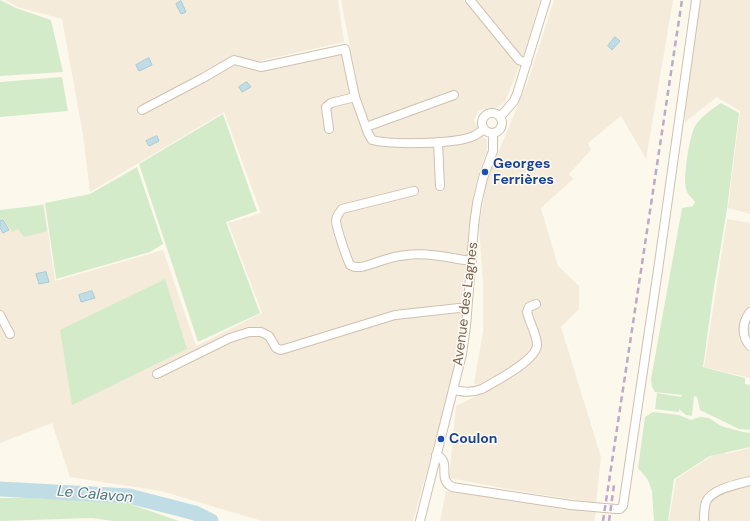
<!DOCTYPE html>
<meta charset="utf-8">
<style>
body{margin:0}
canvas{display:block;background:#fcf8ec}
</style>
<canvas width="750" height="521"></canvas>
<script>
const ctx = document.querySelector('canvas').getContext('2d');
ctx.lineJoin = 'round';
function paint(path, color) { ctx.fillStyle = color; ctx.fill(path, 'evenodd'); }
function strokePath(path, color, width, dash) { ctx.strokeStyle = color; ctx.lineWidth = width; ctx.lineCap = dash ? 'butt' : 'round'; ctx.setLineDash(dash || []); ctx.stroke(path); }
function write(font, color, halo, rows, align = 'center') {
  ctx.font = font + ' "DM Sans",sans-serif'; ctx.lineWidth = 3; ctx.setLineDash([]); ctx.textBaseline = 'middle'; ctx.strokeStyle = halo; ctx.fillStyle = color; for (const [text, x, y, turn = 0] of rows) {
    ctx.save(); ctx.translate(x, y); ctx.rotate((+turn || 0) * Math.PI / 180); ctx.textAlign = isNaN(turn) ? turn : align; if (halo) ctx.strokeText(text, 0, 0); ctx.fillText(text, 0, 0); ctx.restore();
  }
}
paint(new Path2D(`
 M 5,0 L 338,0 L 344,42 L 259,61 L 261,69 L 344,53 L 350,85 L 357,83 L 341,0 L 540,0 L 524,54 L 505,102 L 497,108 L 488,108 L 478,111 L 474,120 L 483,137 L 487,140 L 487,152 L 483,161 L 477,179 L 473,198 L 461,303 L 463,319 L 455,368 L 413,521 L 262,521 L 161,491 L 70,477 L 52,423 L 0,443 L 0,212 L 44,204 L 55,281 L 163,250 L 196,346 L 262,313 L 228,223 L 261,213 L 224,112 L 90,192 L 83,135 L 62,19 L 18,7 Z
 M 554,0 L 673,0 L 646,159 L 621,116 L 588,143 L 591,150 L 569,174 L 573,179 L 541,208 L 558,266 L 579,286 L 579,309 L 561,327 L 601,457 L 596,503 L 513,490 L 449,478 L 456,406 L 493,388 L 532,362 L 479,385 L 474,383 L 483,332 L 483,283 L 479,227 L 487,179 L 527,84 Z
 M 701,0 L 750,0 L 750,214 L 728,208 L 740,111 L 717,97 L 685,122 L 686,93 L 690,62 Z
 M 727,219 L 750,223 L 750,378 L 704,367 Z
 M 750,448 L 750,521 L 669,521 L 676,479 L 723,449 L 726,454 Z
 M 446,491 L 596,512 L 594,521 L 440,521 Z`), '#f4ebdb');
paint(new Path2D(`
 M 0,0 L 16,8 L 51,20 L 63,72 L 0,76 Z
 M 62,77 L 68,111 L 0,117 L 0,82 Z
 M 721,103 L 739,113 L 727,209 L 713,294 L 703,367 L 745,378 L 745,384 L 750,385 L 750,430 L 739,429 L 700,410 L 697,397 L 694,396 L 692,416 L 686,415 L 680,410 L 680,407 L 679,412 L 655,409 L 657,393 L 681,397 L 682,395 L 655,392 L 652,387 L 651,379 L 682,208 L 693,206 L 695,202 C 692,198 687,194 686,189 C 683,176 689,141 694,128 C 698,119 713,108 721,103 Z
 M 223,114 L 257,211 L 226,222 L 260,313 L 198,342 L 139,164 Z
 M 137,167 L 163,244 L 150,252 L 56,279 L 45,203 L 90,194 Z
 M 43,205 L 47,231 L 24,237 L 18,229 L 12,232 L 3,218 L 0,219 L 0,210 Z
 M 165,279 L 187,349 L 72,405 L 60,330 Z
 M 653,412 L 679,415 L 691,420 L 700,417 L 709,418 L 721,426 L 743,432 L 750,433 L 750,447 L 710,456 L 674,479 L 668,521 L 654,521 L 652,491 L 648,480 L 638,468 L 645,417 Z
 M 0,498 L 30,498 L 124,502 L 179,521 L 113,521 L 92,518 L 0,521 Z`), '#d4ebca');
const water = new Path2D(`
 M 181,1 L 186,12 L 181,14 L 176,4 Z
 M 615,37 L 620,41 L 612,50 L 608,46 Z
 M 149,58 L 152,65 L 139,71 L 136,65 Z
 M 247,82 L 251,87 L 242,92 L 239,87 Z
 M 157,136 L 159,141 L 149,146 L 146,141 Z
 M 3,220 L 9,230 L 3,233 L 0,228 L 0,221 Z
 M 46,272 L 49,282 L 39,284 L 36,274 Z
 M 92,291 L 95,298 L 81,302 L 79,295 Z`);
paint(water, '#c0dde6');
strokePath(water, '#a7cbd8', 1);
strokePath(new Path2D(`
 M 0,489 L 129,496 L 195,513 L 211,521`), '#c0dde6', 15);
const minor = new Path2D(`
 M 470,0 L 519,60 L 527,63
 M 142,110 L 203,78 L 234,60 L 261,67 L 345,49 L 355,97 L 368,133 L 372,140 C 391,145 452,144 471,137 C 476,136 480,132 484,129
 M482 123a10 10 0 1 1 20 0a10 10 0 1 1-20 0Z
 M 500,117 L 514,101 L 517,94 L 546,0
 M 366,127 L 454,95
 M 329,129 L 326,107 L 331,103 L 355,97
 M 438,142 L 440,186
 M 414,191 L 342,209 C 339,213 336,216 336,221 C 337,230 346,256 350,265 L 355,267 L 361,267 C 374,264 386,258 400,256 C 423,251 448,258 472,261
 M 750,312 C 742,322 741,336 750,346
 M 0,315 L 10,334
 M 157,374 L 230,338 L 249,332 L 261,332 L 269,336 L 276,348 L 281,350 L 395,315 L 459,308 L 467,309
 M 454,390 C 464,392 471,393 482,389 C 494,382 537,360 537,345 C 537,334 529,322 527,312 L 529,307 L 536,304
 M 436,455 C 453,462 436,478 452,487 L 571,505 L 616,509 L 620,509 L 623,506 L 659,263 L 696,0
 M 420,521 L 462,354 L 466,326 L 474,226 L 477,203 L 483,178 L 493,151 L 493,133
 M 704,521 C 704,515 704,507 706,502 C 711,489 738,484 750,481`);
strokePath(minor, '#cfc1b1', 10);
strokePath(minor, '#fff', 8);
strokePath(new Path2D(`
 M 603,521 L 682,0
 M 609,521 L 614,485`), '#bda9c8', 2.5, [6, 4]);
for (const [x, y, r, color] of [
 [485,172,4,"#1a4fb4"],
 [441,439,4,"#1a4fb4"]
]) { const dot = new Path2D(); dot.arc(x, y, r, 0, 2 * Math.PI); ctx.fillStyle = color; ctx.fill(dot); strokePath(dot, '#fffbf3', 1.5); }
write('bold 14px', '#164399', '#fffbf3', [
 ["Georges",493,164],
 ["Ferrières",493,180],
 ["Coulon",449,439]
], 'left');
write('14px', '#78624e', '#fffbf3', [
 ["Avenue des Lagnes",466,304,-83]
]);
write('italic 15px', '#48798a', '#fffbf3', [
 ["Le Calavon",95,495,5]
]);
</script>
